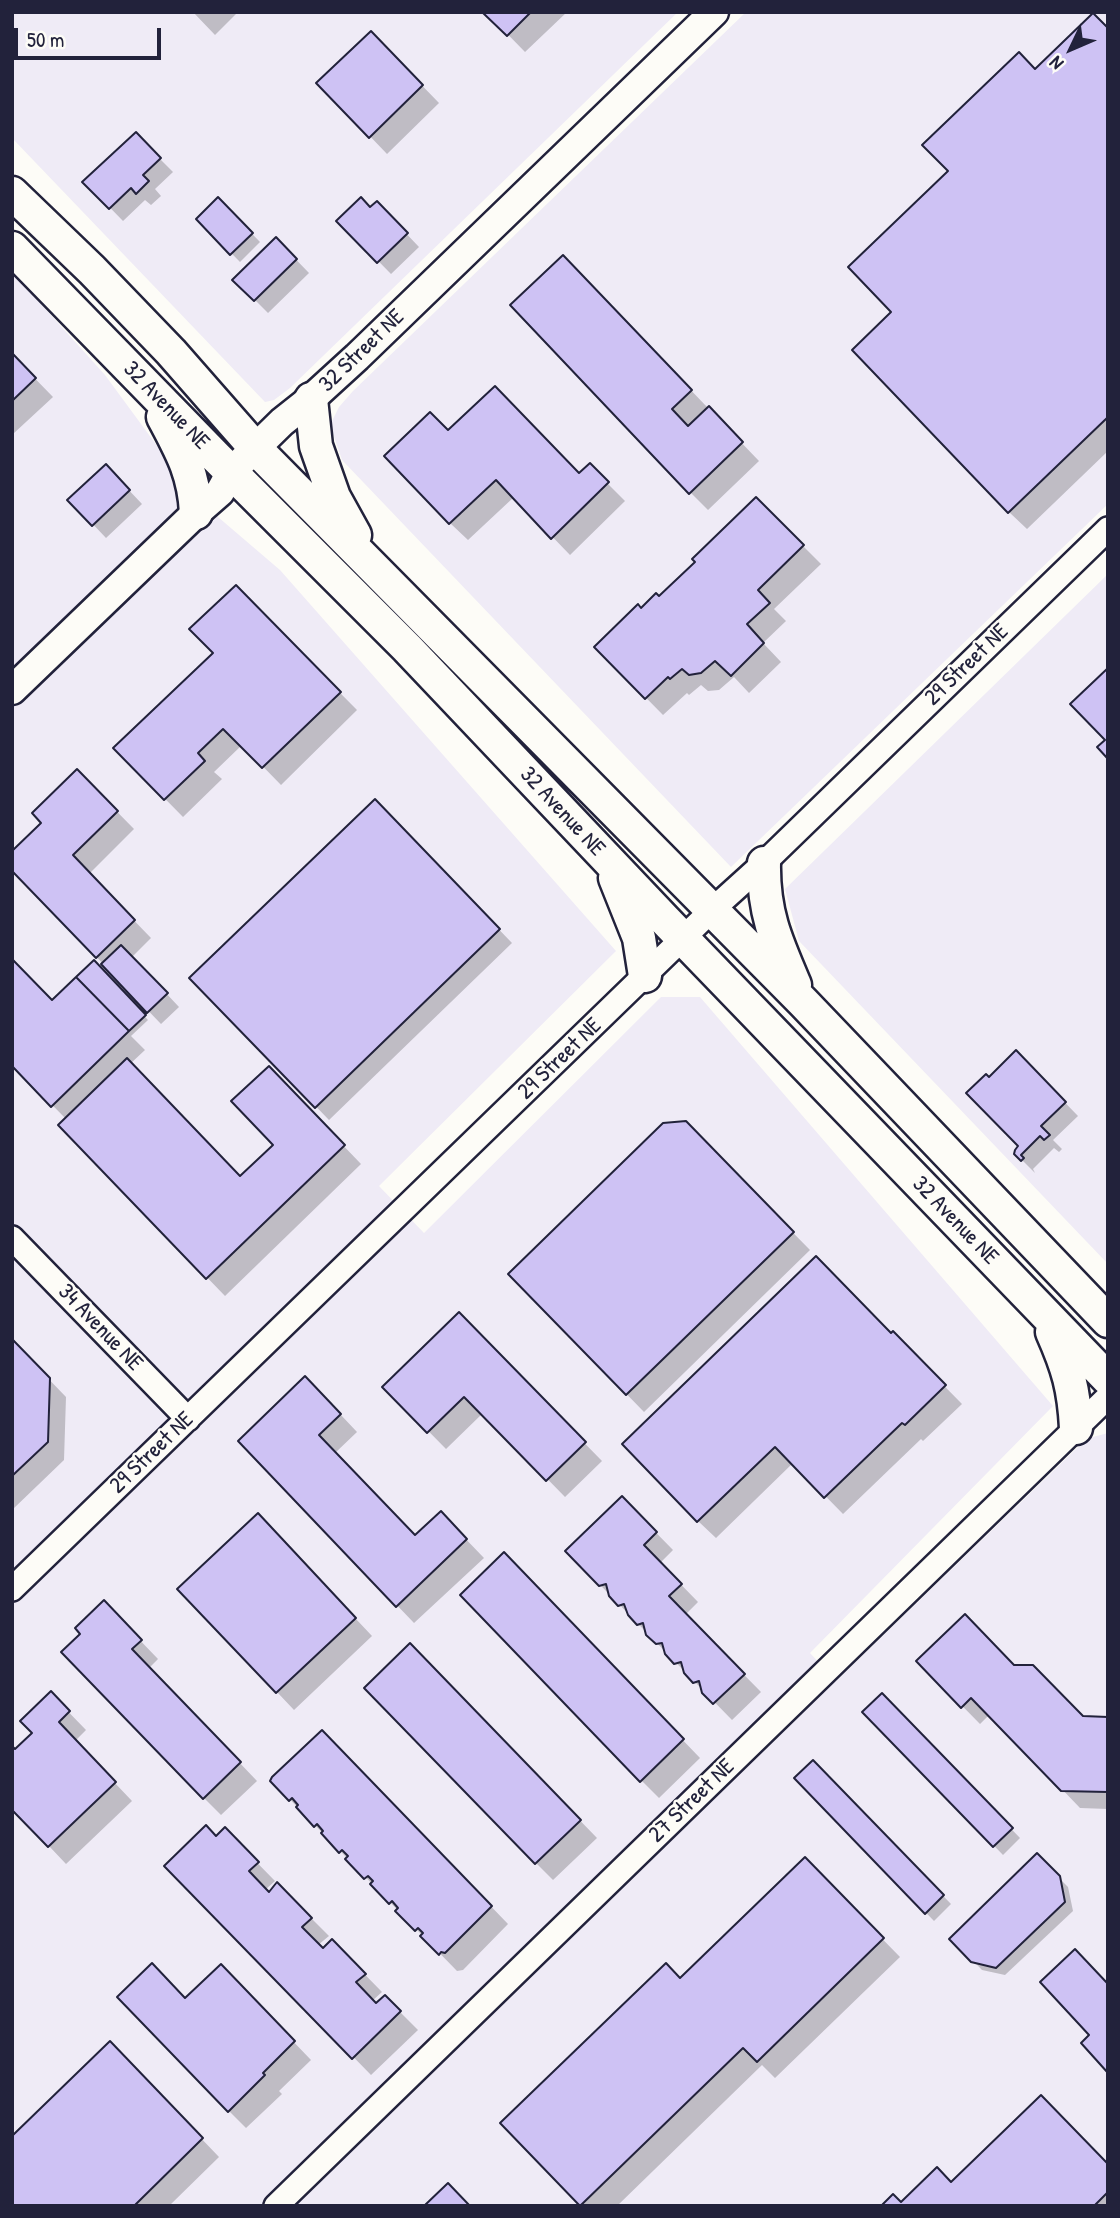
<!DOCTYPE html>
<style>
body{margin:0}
#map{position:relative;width:1120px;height:2218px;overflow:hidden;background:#fdfcf7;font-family:"Patrick Hand",sans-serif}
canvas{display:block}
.frame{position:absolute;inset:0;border:14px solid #22223b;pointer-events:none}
.north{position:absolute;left:1036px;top:14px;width:70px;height:70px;-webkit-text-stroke:5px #fdfcf7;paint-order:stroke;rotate:226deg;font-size:19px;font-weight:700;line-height:28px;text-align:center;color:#22223b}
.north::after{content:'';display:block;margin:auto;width:24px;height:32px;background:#22223b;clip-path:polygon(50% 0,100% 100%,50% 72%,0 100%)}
.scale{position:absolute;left:14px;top:28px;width:147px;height:32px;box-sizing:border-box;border:4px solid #22223b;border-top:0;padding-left:9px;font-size:21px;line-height:24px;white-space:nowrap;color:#22223b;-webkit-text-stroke:5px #fdfcf7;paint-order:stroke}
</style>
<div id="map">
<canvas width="1120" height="2218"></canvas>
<div class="frame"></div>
<div class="north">N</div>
<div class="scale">50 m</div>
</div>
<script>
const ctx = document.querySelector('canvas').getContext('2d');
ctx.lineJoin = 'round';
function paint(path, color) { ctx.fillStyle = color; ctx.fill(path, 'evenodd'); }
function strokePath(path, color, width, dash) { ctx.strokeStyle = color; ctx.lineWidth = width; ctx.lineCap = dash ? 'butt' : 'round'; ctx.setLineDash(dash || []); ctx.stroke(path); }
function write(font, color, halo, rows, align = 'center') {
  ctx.font = font + ' "Patrick Hand",sans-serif'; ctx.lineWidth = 5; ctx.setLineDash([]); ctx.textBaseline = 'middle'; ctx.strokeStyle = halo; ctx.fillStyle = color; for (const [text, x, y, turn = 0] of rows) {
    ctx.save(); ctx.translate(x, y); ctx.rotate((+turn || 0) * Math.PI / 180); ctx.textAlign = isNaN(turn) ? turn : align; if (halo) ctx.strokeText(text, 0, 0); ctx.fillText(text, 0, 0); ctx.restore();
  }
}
paint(new Path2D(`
 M 12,12 L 678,12 L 290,388 L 274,400 L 265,402 L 12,138 Z
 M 746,12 L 1108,12 L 1108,504 L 731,867 L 342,460 L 330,425 L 339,407 L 353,391 Z
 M 12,272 L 105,375 L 166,458 L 218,517 L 280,570 L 616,951 L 379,1186 L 424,1233 L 661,997 L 700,997 L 1053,1406 L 810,1653 L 836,1681 L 1080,1445 L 1093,1437 L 1108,1433 L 1108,2206 L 12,2206 Z
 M 1108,574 L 1108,1264 L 799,941 L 785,889 Z`), '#efebf6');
paint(new Path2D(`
 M 193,12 L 238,12 L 215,35 Z
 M 486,12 L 567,12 L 525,52 Z
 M 1108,30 L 1108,451 L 1027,529 L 1009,512 L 894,312 L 950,171 L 1036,71 Z
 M 371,33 L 439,103 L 387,154 L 319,83 Z
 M 136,135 L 173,172 L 155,189 L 161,196 L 151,205 L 145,200 L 123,221 L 85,182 Z
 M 218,199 L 260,242 L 240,262 L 198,219 Z
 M 377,203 L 419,247 L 391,274 L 339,221 L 370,209 Z
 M 276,239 L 309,273 L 268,313 L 235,280 Z
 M 580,275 L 759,461 L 708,510 L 690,492 Z
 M 12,355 L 53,397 L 13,434 L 12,433 Z
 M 448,433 L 580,475 L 590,466 L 625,501 L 570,555 L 514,497 L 468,540 L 450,523 Z
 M 106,466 L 142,504 L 106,538 L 70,500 Z
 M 756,499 L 821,564 L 774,609 L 786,621 L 763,643 L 781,662 L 749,693 L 734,677 L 719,690 L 708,691 L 701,685 L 689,695 L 687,693 L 663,715 L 596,647 L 659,599 L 697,562 Z
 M 235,587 L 357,710 L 281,785 L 242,745 L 214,772 L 222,779 L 183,817 L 115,748 L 215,653 Z
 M 77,771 L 134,829 L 89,874 L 151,938 L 132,957 L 179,1007 L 161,1024 L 12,869 Z
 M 375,801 L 512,943 L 329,1120 L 192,978 Z
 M 94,963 L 148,1020 L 131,1036 L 145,1050 L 130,1064 L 241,1178 L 275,1145 L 286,1086 L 361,1164 L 225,1296 L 60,1125 L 66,1119 L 12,1064 L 52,1002 Z
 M 1016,1052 L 1078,1116 L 1053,1140 L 1062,1149 L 1059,1152 L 1054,1148 L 1033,1169 L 1035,1173 L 1016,1154 L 1020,1146 L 989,1079 Z
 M 685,1123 L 810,1250 L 644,1412 L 510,1274 Z
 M 459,1315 L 602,1461 L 565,1497 L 483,1413 L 446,1449 L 385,1387 Z
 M 893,1334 L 962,1404 L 923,1441 L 921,1439 L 843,1514 L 793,1463 L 716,1538 L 698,1521 Z
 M 12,1341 L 66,1397 L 64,1460 L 12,1510 Z
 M 323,1396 L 357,1432 L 335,1453 L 415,1537 L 458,1531 L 484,1558 L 414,1623 L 240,1441 Z
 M 622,1498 L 673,1550 L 660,1563 L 698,1602 L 685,1615 L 761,1692 L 732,1720 L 567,1551 Z
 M 275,1533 L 372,1636 L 294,1710 L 277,1692 Z
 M 521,1572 L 700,1758 L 659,1798 L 641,1780 Z
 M 104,1603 L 158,1659 L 149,1668 L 257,1781 L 221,1815 L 204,1798 L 83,1634 Z
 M 918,1661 L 1014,1667 L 1083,1718 L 1108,1718 L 1108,1809 L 1080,1808 L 990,1714 L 980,1724 Z
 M 427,1663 L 597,1838 L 553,1880 L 536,1863 Z
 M 51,1694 L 86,1730 L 75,1741 L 132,1801 L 66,1864 L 49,1846 L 15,1751 L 35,1733 Z
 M 882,1695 L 1020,1838 L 1003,1855 L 865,1712 Z
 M 339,1749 L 508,1924 L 463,1970 L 457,1971 L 272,1781 Z
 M 813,1762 L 951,1904 L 934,1921 L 796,1778 Z
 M 225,1830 L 275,1881 L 265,1890 L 269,1894 L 278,1885 L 329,1936 L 318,1945 L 323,1950 L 332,1941 L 382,1992 L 372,2001 L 376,2006 L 385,1997 L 418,2030 L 371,2075 L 167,1866 L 216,1838 Z
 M 1037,1856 L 1068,1887 L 1073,1911 L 1005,1975 L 982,1970 L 952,1939 Z
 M 805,1860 L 900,1957 L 775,2078 L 762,2065 L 617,2206 L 583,2206 L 503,2123 L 681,1980 Z
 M 238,1984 L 311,2060 L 279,2091 L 282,2094 L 246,2128 L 229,2111 L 186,2000 Z
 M 127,2061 L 219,2157 L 169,2206 L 12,2206 Z
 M 1108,2166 L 1108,2206 L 884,2206 L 901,2205 L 951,2184 Z`), '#0003');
const building = new Path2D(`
 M 482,12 L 531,12 L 507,36 Z
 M 1093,13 L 1108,28 L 1108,417 L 1008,513 L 852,350 L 891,312 L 848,267 L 948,171 L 922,145 L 1019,52 L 1035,69 Z
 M 371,31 L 423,85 L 369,138 L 316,83 Z
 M 136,132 L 161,158 L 143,175 L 149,181 L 136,194 L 131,188 L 109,209 L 82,182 Z
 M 218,197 L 253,233 L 230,255 L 196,219 Z
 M 361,197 L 370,207 L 377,201 L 408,233 L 377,263 L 336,221 Z
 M 276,237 L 297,259 L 254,301 L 232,280 Z
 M 563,255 L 692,390 L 672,409 L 688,426 L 709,406 L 743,442 L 689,494 L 510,305 Z
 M 12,353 L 36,378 L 12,401 Z
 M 495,386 L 579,473 L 590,463 L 609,482 L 551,539 L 496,480 L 449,524 L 384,456 L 430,412 L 448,430 Z
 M 106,464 L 130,490 L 92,526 L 67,500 Z
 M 756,497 L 804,545 L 758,590 L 770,603 L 747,624 L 764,643 L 731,676 L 715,661 L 701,673 L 689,675 L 682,669 L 670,679 L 668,677 L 645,699 L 594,647 L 638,604 L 641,608 L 656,593 L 659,596 L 695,562 L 692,559 Z
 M 236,585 L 341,692 L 262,768 L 223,729 L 198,753 L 205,761 L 164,800 L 113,748 L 213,653 L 189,629 Z
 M 1108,668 L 1108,759 L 1097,747 L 1105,740 L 1070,704 Z
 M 77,769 L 118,811 L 73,855 L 135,920 L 96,958 L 12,871 L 12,851 L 41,823 L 32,813 Z
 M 375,799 L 500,929 L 315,1108 L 189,978 Z
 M 121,945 L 168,993 L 147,1013 L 101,964 Z
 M 12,959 L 52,1000 L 76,977 L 129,1031 L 51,1107 L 12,1066 Z
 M 94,960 L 146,1015 L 129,1031 L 76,977 Z
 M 1016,1050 L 1066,1102 L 1041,1126 L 1050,1135 L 1044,1140 L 1040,1136 L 1021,1155 L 1024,1158 L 1021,1161 L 1014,1154 L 1015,1150 L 1018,1146 L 966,1093 L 986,1074 L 989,1077 Z
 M 127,1058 L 240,1176 L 273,1145 L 231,1101 L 269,1066 L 345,1145 L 206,1279 L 58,1125 Z
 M 686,1121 L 794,1232 L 626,1395 L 508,1274 L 663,1123 Z
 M 816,1256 L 891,1333 L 893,1331 L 946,1385 L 905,1425 L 902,1423 L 824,1498 L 775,1447 L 697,1522 L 622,1444 Z
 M 459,1312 L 586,1442 L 546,1481 L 464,1397 L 427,1433 L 382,1387 Z
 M 12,1339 L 50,1378 L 48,1442 L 12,1476 Z
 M 305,1376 L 341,1414 L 319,1435 L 415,1535 L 441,1511 L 467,1539 L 396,1607 L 238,1441 Z
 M 622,1496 L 657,1532 L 644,1545 L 682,1584 L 669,1596 L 745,1674 L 713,1704 L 702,1693 L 699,1681 L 693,1683 L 684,1673 L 681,1662 L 674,1664 L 665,1654 L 662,1643 L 656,1644 L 646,1635 L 643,1623 L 637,1625 L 628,1615 L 624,1604 L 618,1606 L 609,1596 L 606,1584 L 599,1586 L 565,1551 Z
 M 258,1513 L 356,1618 L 276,1693 L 177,1589 Z
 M 504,1552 L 684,1739 L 640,1782 L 460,1595 Z
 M 104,1600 L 142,1640 L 132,1649 L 241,1762 L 203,1799 L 61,1652 L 80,1634 L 75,1628 Z
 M 965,1614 L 1014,1665 L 1033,1665 L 1083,1716 L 1108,1717 L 1108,1792 L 1061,1791 L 971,1698 L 961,1708 L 916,1661 Z
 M 410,1643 L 581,1820 L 535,1864 L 364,1688 Z
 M 51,1691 L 70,1711 L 59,1722 L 116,1782 L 48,1847 L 12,1810 L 12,1746 L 15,1749 L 32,1733 L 20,1721 Z
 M 882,1693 L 1013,1828 L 993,1847 L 862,1712 Z
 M 322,1730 L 492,1906 L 445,1953 L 441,1952 L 439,1955 L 420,1936 L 423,1933 L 418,1928 L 415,1931 L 395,1911 L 398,1908 L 392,1901 L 389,1904 L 370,1884 L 373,1881 L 368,1876 L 364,1879 L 345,1859 L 348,1856 L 342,1850 L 339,1853 L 321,1833 L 323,1831 L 317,1824 L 314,1827 L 296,1807 L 298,1805 L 292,1798 L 289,1801 L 270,1781 L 272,1777 Z
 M 813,1760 L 944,1895 L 925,1914 L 794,1778 Z
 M 206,1825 L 216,1836 L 225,1827 L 259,1862 L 249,1871 L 269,1892 L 277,1882 L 312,1918 L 302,1927 L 323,1948 L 332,1939 L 366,1974 L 356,1982 L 376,2003 L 385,1995 L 401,2011 L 352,2059 L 164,1866 Z
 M 1037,1853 L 1060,1876 L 1065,1902 L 996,1968 L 971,1962 L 949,1939 Z
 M 805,1857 L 884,1938 L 757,2062 L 743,2048 L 580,2206 L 500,2123 L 666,1963 L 680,1978 Z
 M 1075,1949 L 1108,1984 L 1108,2073 L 1081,2043 L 1089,2035 L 1040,1982 Z
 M 152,1963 L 185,1998 L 221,1964 L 295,2041 L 263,2073 L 265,2075 L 228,2112 L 117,1997 Z
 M 110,2041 L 203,2138 L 134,2206 L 12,2206 L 12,2136 Z
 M 1041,2095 L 1108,2164 L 1108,2192 L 1094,2206 L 881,2206 L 893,2194 L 901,2202 L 937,2167 L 951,2182 Z
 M 448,2183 L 470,2206 L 424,2206 Z`);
paint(building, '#cec2f4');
strokePath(building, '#22223b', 2);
const minor = new Path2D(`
 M 12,1238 L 188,1419
 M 12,1589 L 712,910 L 764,863 L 1108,529
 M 276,2206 L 1108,1397`);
const tertiary = new Path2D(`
 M 12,690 L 196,513 L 220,492 L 231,472 L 282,422 L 311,399 L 357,357 L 714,12`);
const secondary = new Path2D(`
 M 12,193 L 92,270 L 171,352 L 256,449 L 803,1002 L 1108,1321
 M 12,248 L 216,457 L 407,648 L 665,920 L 1108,1379
 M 311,399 L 316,446 L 334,497 L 355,535
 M 163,417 C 181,451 194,473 196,513
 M 764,863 C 763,912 776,941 795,985
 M 615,878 L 639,938 L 645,976
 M 1052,1332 C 1068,1368 1074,1389 1076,1428`);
strokePath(minor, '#22223b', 28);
strokePath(tertiary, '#22223b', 33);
strokePath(secondary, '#22223b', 37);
strokePath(minor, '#fdfcf7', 23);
strokePath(tertiary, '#fdfcf7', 28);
strokePath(secondary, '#fdfcf7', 32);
write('23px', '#22223b', '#fdfcf7', [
 ["32 Street NE",362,351,-44],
 ["32 Avenue NE",166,406,46],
 ["29 Street NE",967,665,-44],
 ["32 Avenue NE",562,812,47],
 ["29 Street NE",560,1059,-44],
 ["32 Avenue NE",955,1221,46],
 ["34 Avenue NE",100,1328,46],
 ["29 Street NE",152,1453,-44],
 ["27 Street NE",692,1801,-44]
]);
</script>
